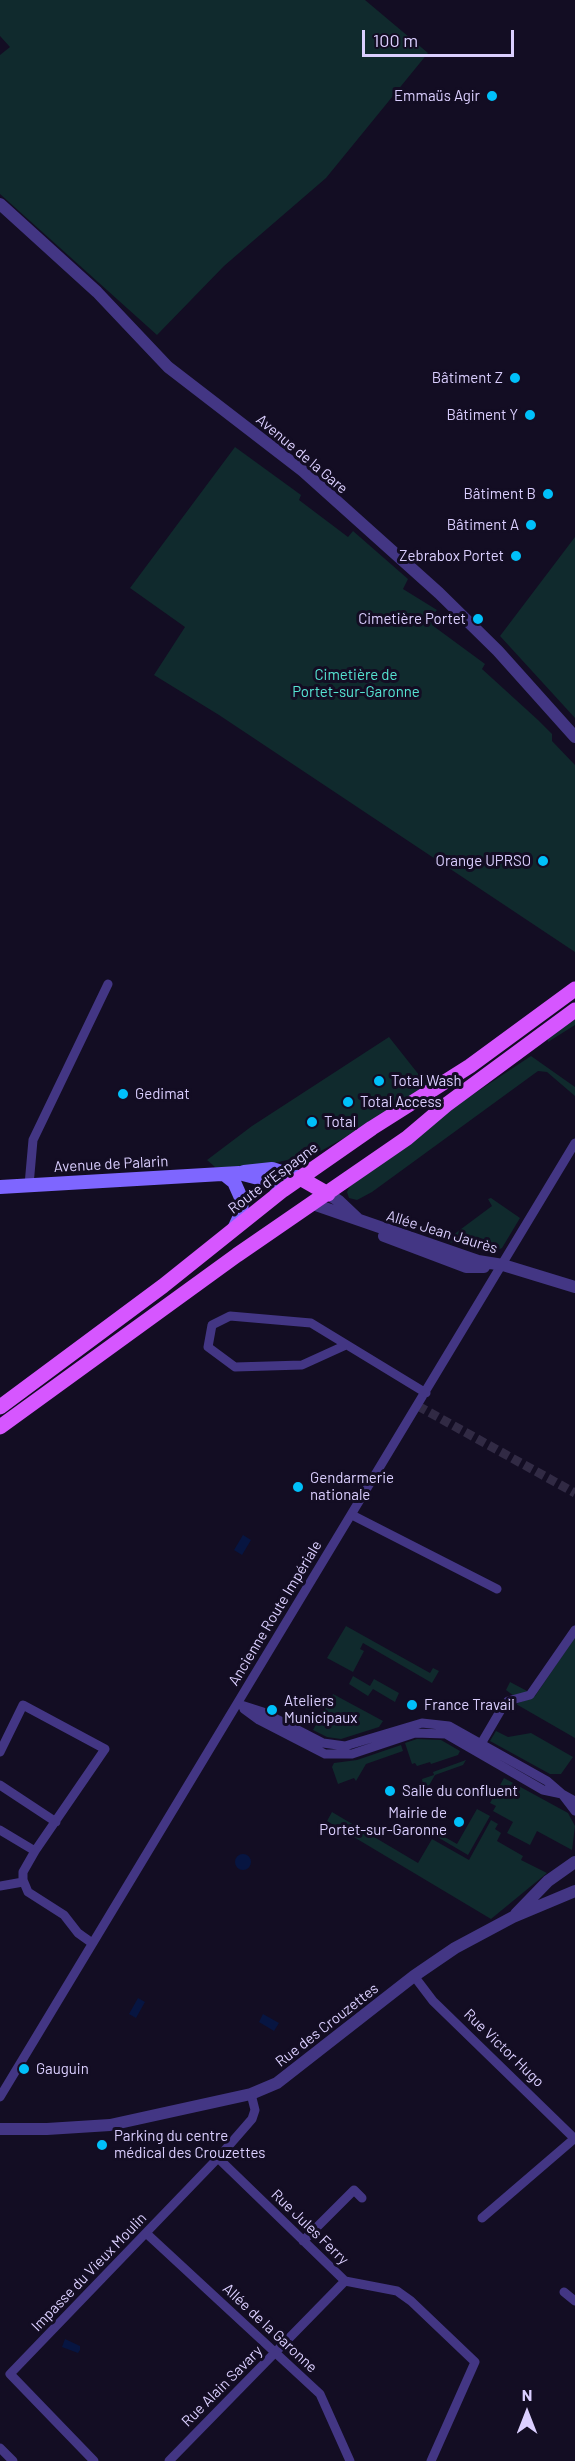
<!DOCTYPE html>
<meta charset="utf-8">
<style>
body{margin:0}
#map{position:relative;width:575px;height:2461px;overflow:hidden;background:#130d23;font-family:Barlow,sans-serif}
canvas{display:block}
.north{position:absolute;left:497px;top:2383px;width:60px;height:60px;-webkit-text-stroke:4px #130d23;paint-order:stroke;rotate:0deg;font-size:16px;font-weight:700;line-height:24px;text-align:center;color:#dbcfff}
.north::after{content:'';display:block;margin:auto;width:21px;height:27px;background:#dbcfff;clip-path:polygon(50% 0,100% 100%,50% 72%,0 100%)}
.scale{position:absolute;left:362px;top:30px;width:152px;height:27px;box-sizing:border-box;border:3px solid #dbcfff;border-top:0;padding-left:8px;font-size:18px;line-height:21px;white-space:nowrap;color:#dbcfff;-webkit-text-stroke:4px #130d23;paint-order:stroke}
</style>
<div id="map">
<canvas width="575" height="2461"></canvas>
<div class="north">N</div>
<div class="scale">100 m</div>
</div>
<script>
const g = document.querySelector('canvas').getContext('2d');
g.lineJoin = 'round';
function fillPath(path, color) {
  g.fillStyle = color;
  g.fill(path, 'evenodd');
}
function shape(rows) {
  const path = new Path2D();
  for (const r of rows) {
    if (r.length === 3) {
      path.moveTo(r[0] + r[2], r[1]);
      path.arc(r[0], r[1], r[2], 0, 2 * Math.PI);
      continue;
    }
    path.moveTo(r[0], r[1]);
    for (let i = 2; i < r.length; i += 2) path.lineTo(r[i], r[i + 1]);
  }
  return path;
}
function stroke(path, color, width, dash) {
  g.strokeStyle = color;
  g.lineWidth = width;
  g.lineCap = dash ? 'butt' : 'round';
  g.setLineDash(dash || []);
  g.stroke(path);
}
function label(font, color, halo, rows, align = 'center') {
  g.font = font + ' Barlow,sans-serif';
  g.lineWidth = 6;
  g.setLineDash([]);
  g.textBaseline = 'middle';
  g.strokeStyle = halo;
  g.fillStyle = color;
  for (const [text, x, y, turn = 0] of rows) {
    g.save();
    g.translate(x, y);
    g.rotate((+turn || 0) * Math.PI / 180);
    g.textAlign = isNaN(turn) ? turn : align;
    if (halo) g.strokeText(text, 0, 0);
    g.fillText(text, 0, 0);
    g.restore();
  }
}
const green = shape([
 [0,0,365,0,428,53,326,178,224,266,157,335,0,194,0,55,10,47,0,36],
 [235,447,301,495,299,500,348,537,353,531,408,579,403,589,437,610,430,618,432,625,485,664,482,669,538,720,552,734,552,741,575,765,575,952,219,715,154,675,185,627,130,588],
 [575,537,575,718,500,636],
 [575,1018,575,1025,548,1042,548,1038],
 [389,1037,427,1085,394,1110,319,1152,275,1163,229,1167,215,1167,207,1160,252,1126],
 [531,1056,575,1087,575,1096,547,1072,538,1071,372,1192,357,1200,349,1198,347,1192,350,1186,442,1115],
 [491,1198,520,1218,502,1248,493,1252,449,1242,449,1238,492,1206,488,1199],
 [346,1626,430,1673,433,1668,439,1671,432,1683,363,1643,360,1649,364,1651,353,1672,327,1658],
 [575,1637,575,1738,516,1704,535,1696],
 [353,1676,370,1686,374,1679,399,1693,395,1702,373,1689,368,1696,349,1684],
 [510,1682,529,1692,514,1696,506,1690],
 [333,1694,383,1721,379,1727,341,1739,327,1737,313,1730],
 [496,1731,508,1737,531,1733,573,1757,561,1774,550,1774,490,1741],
 [417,1739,441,1740,460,1751,458,1755,431,1764,430,1762,417,1766,415,1763,412,1764,405,1743],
 [401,1745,403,1751,366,1764,356,1781,354,1778,338,1784,332,1767,334,1763,357,1760],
 [466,1760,463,1765,435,1775,423,1796,420,1786,423,1784,422,1779,434,1775,433,1772],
 [504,1778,568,1813,575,1826,572,1850,537,1831,530,1845,507,1833,513,1822,493,1811,496,1806,490,1803],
 [408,1807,414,1811,408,1821,393,1812],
 [477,1809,490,1816,468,1855,434,1835,436,1832,457,1844],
 [332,1812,418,1863,432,1839,469,1860,491,1820,498,1824,495,1829,501,1833,497,1841,523,1856,521,1860,547,1873,491,1919,327,1821]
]);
const water = shape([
 [243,1535,251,1540,242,1555,234,1550],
 [243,1862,8],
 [138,1998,145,2002,136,2018,129,2014],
 [263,2014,279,2023,274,2031,259,2022],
 [65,2339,80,2346,80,2350,78,2353,62,2347]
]);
const minorTunnel = shape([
 [418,1406,575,1493]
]);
const minor = shape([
 [29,1185,33,1140,108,984],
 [346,1345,302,1365,235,1367,208,1347,212,1325,230,1316,311,1323,426,1393],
 [352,1515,497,1589],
 [238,1704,263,1712,323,1743,345,1746,422,1723,449,1726,547,1781,562,1794,575,1811],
 [244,1709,259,1720,325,1754,352,1754,415,1733,446,1734,543,1790,562,1794,575,1801],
 [478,1749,502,1708,508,1701,530,1695,575,1630],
 [0,1752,23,1705,105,1749,35,1851,23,1872,23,1880,28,1892,64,1915,78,1933,92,1943],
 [0,1785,56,1822],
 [0,1830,35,1851],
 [0,1886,23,1882],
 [414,1976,433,2001,575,2139],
 [0,2097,575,1143],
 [218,2158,345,2281,397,2291,411,2301,475,2362,431,2461],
 [482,2218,574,2139],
 [146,2233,320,2394,350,2461],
 [303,2241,354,2190,362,2198],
 [564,2292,575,2301],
 [0,2448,13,2461],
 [94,2461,10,2374,218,2158,252,2119,255,2110,251,2094],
 [169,2461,345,2281]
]);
const tertiary = shape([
 [0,204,97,292,168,367,303,471,439,593,498,651,575,737],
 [328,1194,339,1201,359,1220],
 [313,1204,478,1261,503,1265,575,1287],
 [384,1236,466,1267,484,1267],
 [516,1914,548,1881,575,1862],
 [0,2129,47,2129,110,2125,251,2094,277,2083,414,1976,455,1948,513,1917,575,1891]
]);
const secondary = shape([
 [244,1172,272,1169,300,1178],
 [224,1174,234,1182,242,1200,241,1214,234,1229],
 [0,1187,239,1173,266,1180,283,1190]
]);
const primary = shape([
 [300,1178,328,1194],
 [0,1407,163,1286,283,1190,372,1128,470,1066,575,989],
 [0,1427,237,1255,407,1138,446,1105,575,1010]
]);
const markers = [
 [492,96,6,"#00c0fa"],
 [515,378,6,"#00c0fa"],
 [530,415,6,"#00c0fa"],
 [548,494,6,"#00c0fa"],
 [531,525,6,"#00c0fa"],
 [516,556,6,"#00c0fa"],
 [478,619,6,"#00c0fa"],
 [543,861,6,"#00c0fa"],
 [379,1081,6,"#00c0fa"],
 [123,1094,6,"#00c0fa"],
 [348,1102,6,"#00c0fa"],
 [312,1122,6,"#00c0fa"],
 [298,1487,6,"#00c0fa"],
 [412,1705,6,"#00c0fa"],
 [272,1710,6,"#00c0fa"],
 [390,1791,6,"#00c0fa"],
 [459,1822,6,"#00c0fa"],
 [24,2069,6,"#00c0fa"],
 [102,2145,6,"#00c0fa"]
];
const poiNames = [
 ["Emmaüs Agir",480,96,"right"],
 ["Bâtiment Z",503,378,"right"],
 ["Bâtiment Y",518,415,"right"],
 ["Bâtiment B",536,494,"right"],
 ["Bâtiment A",519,525,"right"],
 ["Zebrabox Portet",504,556,"right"],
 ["Cimetière Portet",466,619,"right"],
 ["Orange UPRSO",531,861,"right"],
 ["Total Wash",391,1081],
 ["Gedimat",135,1094],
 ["Total Access",360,1102],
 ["Total",324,1122],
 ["Gendarmerie",310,1478],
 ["nationale",310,1495],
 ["Ateliers",284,1701],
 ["Municipaux",284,1718],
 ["France Travail",424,1705],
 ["Salle du confluent",402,1791],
 ["Mairie de",447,1813,"right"],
 ["Portet-sur-Garonne",447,1830,"right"],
 ["Gauguin",36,2069],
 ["Parking du centre",114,2136],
 ["médical des Crouzettes",114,2153]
];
const streetNames = [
 ["Avenue de la Gare",302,454,40],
 ["Avenue de Palarin",111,1164,-3],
 ["Route d'Espagne",273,1178,-37],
 ["Allée Jean Jaurès",442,1232,17],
 ["Ancienne Route Impériale",275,1613,-59],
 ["Rue des Crouzettes",327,2025,-38],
 ["Rue Victor Hugo",504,2048,44],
 ["Rue Jules Ferry",310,2227,44],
 ["Impasse du Vieux Moulin",89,2272,-46],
 ["Allée de la Garonne",270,2328,43],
 ["Rue Alain Savary",222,2386,-45]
];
const parkNames = [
 ["Cimetière de",356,675],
 ["Portet-sur-Garonne",356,692]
];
fillPath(green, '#102a2d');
fillPath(water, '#071541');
stroke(minorTunnel, '#312a44', 9, [9, 4.5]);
stroke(minor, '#433684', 9);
stroke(tertiary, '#433684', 12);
stroke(secondary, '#7e66ff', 14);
stroke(primary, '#d656ff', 15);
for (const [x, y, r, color] of markers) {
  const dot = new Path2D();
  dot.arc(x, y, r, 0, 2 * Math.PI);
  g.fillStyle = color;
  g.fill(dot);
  stroke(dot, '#130d23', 2);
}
label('15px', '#dbcfff', '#130d23', poiNames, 'left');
label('15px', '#dbcfff', '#130d23', streetNames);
label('15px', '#56e4d3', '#130d23', parkNames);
</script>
